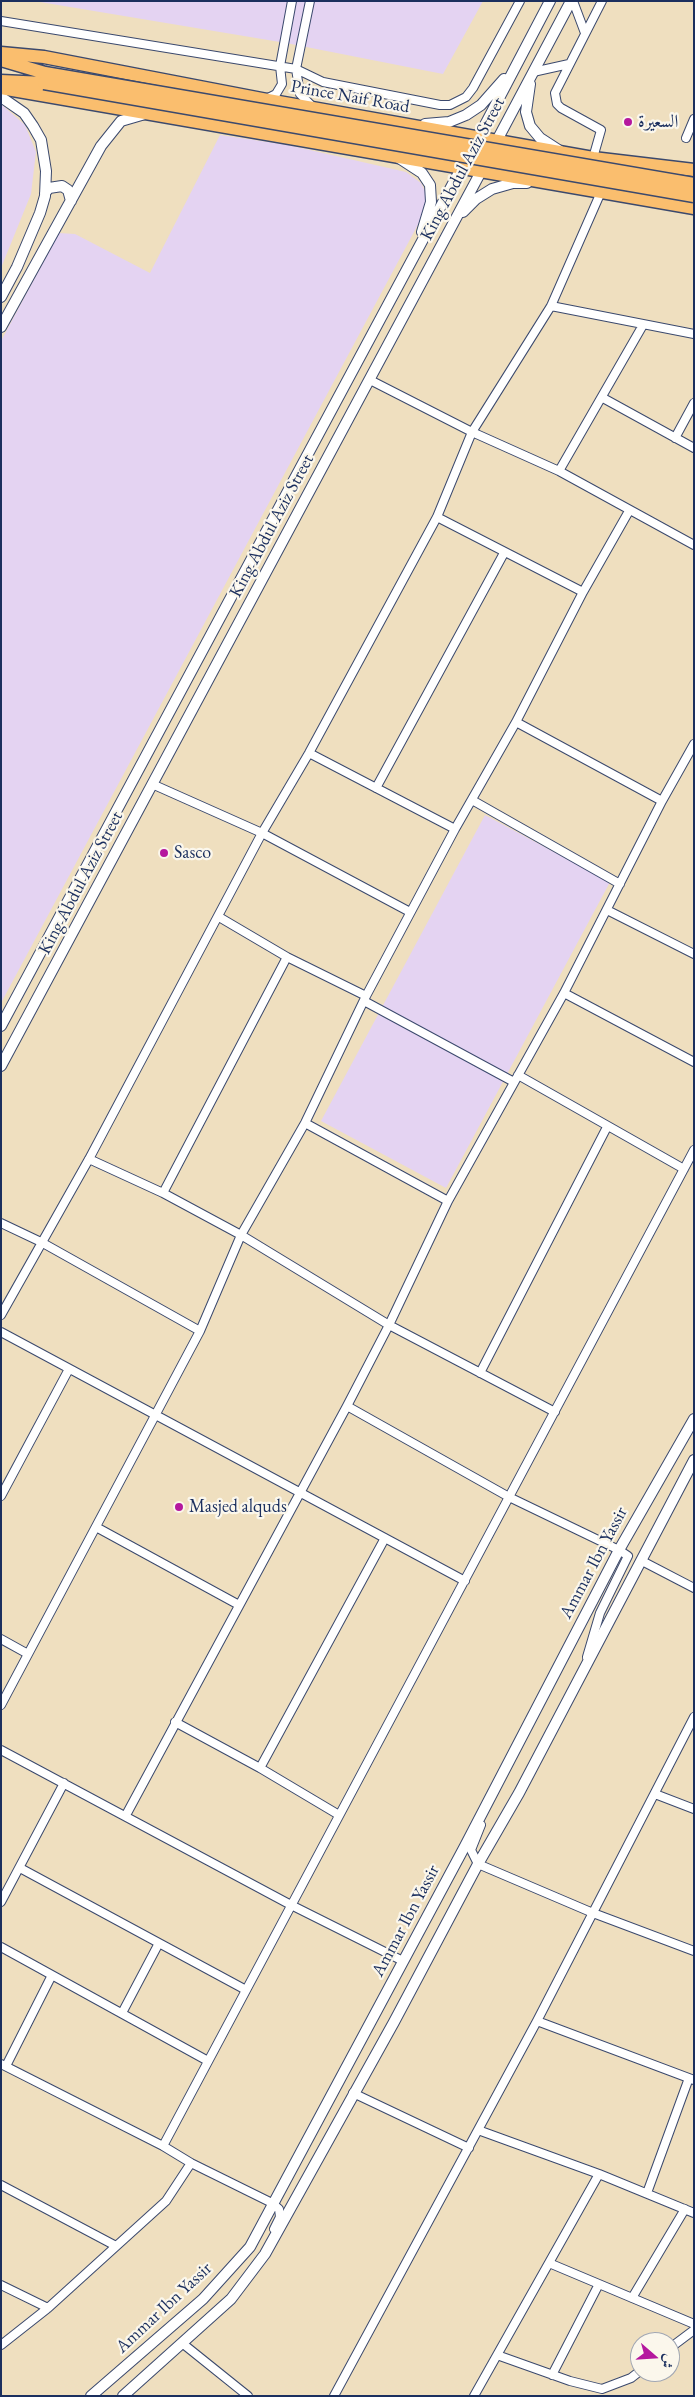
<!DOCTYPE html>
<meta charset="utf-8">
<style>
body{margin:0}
#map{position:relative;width:695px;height:2397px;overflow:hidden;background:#efdfbf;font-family:"EB Garamond",Amiri,serif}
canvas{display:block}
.frame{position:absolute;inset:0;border:2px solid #1b2f5e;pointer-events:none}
.north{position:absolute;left:630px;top:2332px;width:50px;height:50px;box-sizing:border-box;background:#fbf7ec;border:1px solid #a1a7b3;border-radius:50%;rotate:109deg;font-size:14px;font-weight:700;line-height:20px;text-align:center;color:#1b2f5e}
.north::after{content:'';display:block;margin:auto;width:18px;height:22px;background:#b5179e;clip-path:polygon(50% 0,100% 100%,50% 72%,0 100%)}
</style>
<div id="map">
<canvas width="695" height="2397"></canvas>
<div class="frame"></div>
<div class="north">ش</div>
</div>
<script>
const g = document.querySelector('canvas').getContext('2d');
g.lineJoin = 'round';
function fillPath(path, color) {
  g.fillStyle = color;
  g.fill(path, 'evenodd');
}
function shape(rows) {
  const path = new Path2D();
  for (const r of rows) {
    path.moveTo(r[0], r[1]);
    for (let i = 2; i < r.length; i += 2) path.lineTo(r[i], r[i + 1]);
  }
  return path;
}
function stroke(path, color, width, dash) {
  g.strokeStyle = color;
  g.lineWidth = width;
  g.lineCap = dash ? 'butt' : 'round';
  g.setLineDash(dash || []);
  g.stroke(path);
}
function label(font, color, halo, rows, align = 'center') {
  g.font = font + ' "EB Garamond",Amiri,serif';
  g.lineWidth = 4.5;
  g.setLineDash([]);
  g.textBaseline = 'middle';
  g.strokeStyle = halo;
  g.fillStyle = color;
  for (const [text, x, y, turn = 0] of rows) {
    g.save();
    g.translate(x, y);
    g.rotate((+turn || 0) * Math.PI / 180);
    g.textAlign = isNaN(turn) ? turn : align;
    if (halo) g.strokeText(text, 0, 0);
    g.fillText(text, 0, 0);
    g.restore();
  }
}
const built = shape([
 [34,1,483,1,443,74,286,43],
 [1,104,25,125,36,152,31,194,1,268],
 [220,135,288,145,406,172,421,183,428,197,422,217,1,1003,1,341,59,233,75,234,150,273],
 [485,815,610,882,446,1188,321,1121]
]);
const minor = shape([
 [310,1,296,69,300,94,312,106],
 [573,1,585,33],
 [1,21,296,69,323,82,440,105,450,105,466,97,473,88,520,1],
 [533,72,569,64],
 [266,99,276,94,282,84,280,66,292,1],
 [686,138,694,119],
 [593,158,601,130,561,108,557,104,555,93,602,1],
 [551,306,694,334],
 [370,380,472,432,559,471,694,545],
 [603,398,694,448],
 [675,438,694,403],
 [559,471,643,325],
 [437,517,583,592],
 [516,722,662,801],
 [309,753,455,829],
 [152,784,262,833,410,912],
 [376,788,504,553],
 [472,800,620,884],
 [607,910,694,954],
 [219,917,287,957,366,996],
 [564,993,694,1062],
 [364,1001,514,1082],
 [518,1075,684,1169],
 [305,1123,448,1201],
 [89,1159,163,1193,241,1235,389,1325,555,1412],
 [163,1193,287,957],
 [1,1223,41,1242,200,1331],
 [1,1315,89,1159,262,833,309,753,437,517,472,432,551,306,601,192],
 [1,1332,465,1581],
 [480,1373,607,1127],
 [347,1406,509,1497,619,1550,628,1556,600,1613,587,1657],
 [1,1496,69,1369],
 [96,1527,239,1605],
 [642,1561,694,1588],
 [1,1639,28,1654],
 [1,1705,200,1331,241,1235,305,1123,366,996,455,829,516,722,583,592,629,511],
 [175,1722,260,1768,339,1815],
 [1,1750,291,1905,403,1961],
 [260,1768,385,1538],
 [655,1794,694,1809],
 [126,1815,347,1406,389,1325,448,1201,564,993,662,801,694,744],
 [481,1825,471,1850,478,1864,593,1913,694,1951],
 [20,1868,246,1990],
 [1,1902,64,1783],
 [1,1947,208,2061],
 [122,2013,159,1943],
 [537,2021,694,2080],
 [1,2064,163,2146,191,2163,272,2203,279,2209,280,2217,274,2229],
 [6,2066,52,1975],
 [353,2093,469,2148],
 [478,2130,599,2174,694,2213],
 [163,2146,694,1150],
 [1,2185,116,2246],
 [647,2193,689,2078],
 [549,2263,694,2324],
 [1,2285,48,2308],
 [632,2298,685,2209],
 [182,2343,248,2396],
 [1,2345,48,2308,166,2201,191,2163],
 [670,2348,694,2330],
 [497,2355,570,2381,602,2389,631,2378,640,2371],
 [552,2375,599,2284],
 [334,2396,537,2021,694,1717],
 [474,2396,599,2174]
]);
const tertiary = shape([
 [530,84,526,112,530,126,540,138,560,151],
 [1,97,24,113,33,126,41,140,46,171,45,196,40,213,17,267,1,297],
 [425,124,449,122,466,115,481,105,504,79],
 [475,144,550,1],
 [494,146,571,1],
 [399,158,422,173,430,185,431,202,422,232],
 [45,193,49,188,62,186,68,190,71,201],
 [463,212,476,199,492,189,513,183,527,183],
 [1,327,101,146,121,121,145,114],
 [1,1026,464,163],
 [1,1066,484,166],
 [91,2396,203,2299,250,2247,465,1846,619,1550,694,1419],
 [123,2396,231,2299,265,2254,394,2022,478,1864,519,1793,694,1460]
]);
const primary = shape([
 [1,53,44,57,262,99,593,158,694,170],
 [1,60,45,73],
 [1,81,44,83],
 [1,88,694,208]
]);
const primaryBridge = shape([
 [45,73,694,184],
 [44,83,694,196]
]);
const markers = [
 [628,122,5,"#b5179e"],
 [164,853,5,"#b5179e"],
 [179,1507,5,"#b5179e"]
];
const streetNames = [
 ["Prince Naif Road",350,97,10],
 ["King Abdul Aziz Street",463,169,-62],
 ["King Abdul Aziz Street",272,526,-62],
 ["King Abdul Aziz Street",81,883,-62],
 ["Ammar Ibn Yassir",594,1563,-62],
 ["Ammar Ibn Yassir",406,1921,-62],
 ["Ammar Ibn Yassir",164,2308,-43]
];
const poiNames = [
 ["السعيرة",638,122],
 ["Sasco",174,853],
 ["Masjed alquds",189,1507]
];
fillPath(built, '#e4d3f2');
stroke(minor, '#3b496d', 10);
stroke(tertiary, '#3b496d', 12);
stroke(primary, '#3b496d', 15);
stroke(minor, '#fff', 8);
stroke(tertiary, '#fff', 10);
stroke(primary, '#fabe6e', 12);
stroke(primaryBridge, '#3b496d', 15, []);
stroke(primaryBridge, '#fabe6e', 12);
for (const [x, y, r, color] of markers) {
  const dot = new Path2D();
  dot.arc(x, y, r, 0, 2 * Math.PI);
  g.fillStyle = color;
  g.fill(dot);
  stroke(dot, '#fbf7ec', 2);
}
label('18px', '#1b2f5e', '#fbf7ec', streetNames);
label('18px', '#1b2f5e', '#fbf7ec', poiNames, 'left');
</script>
